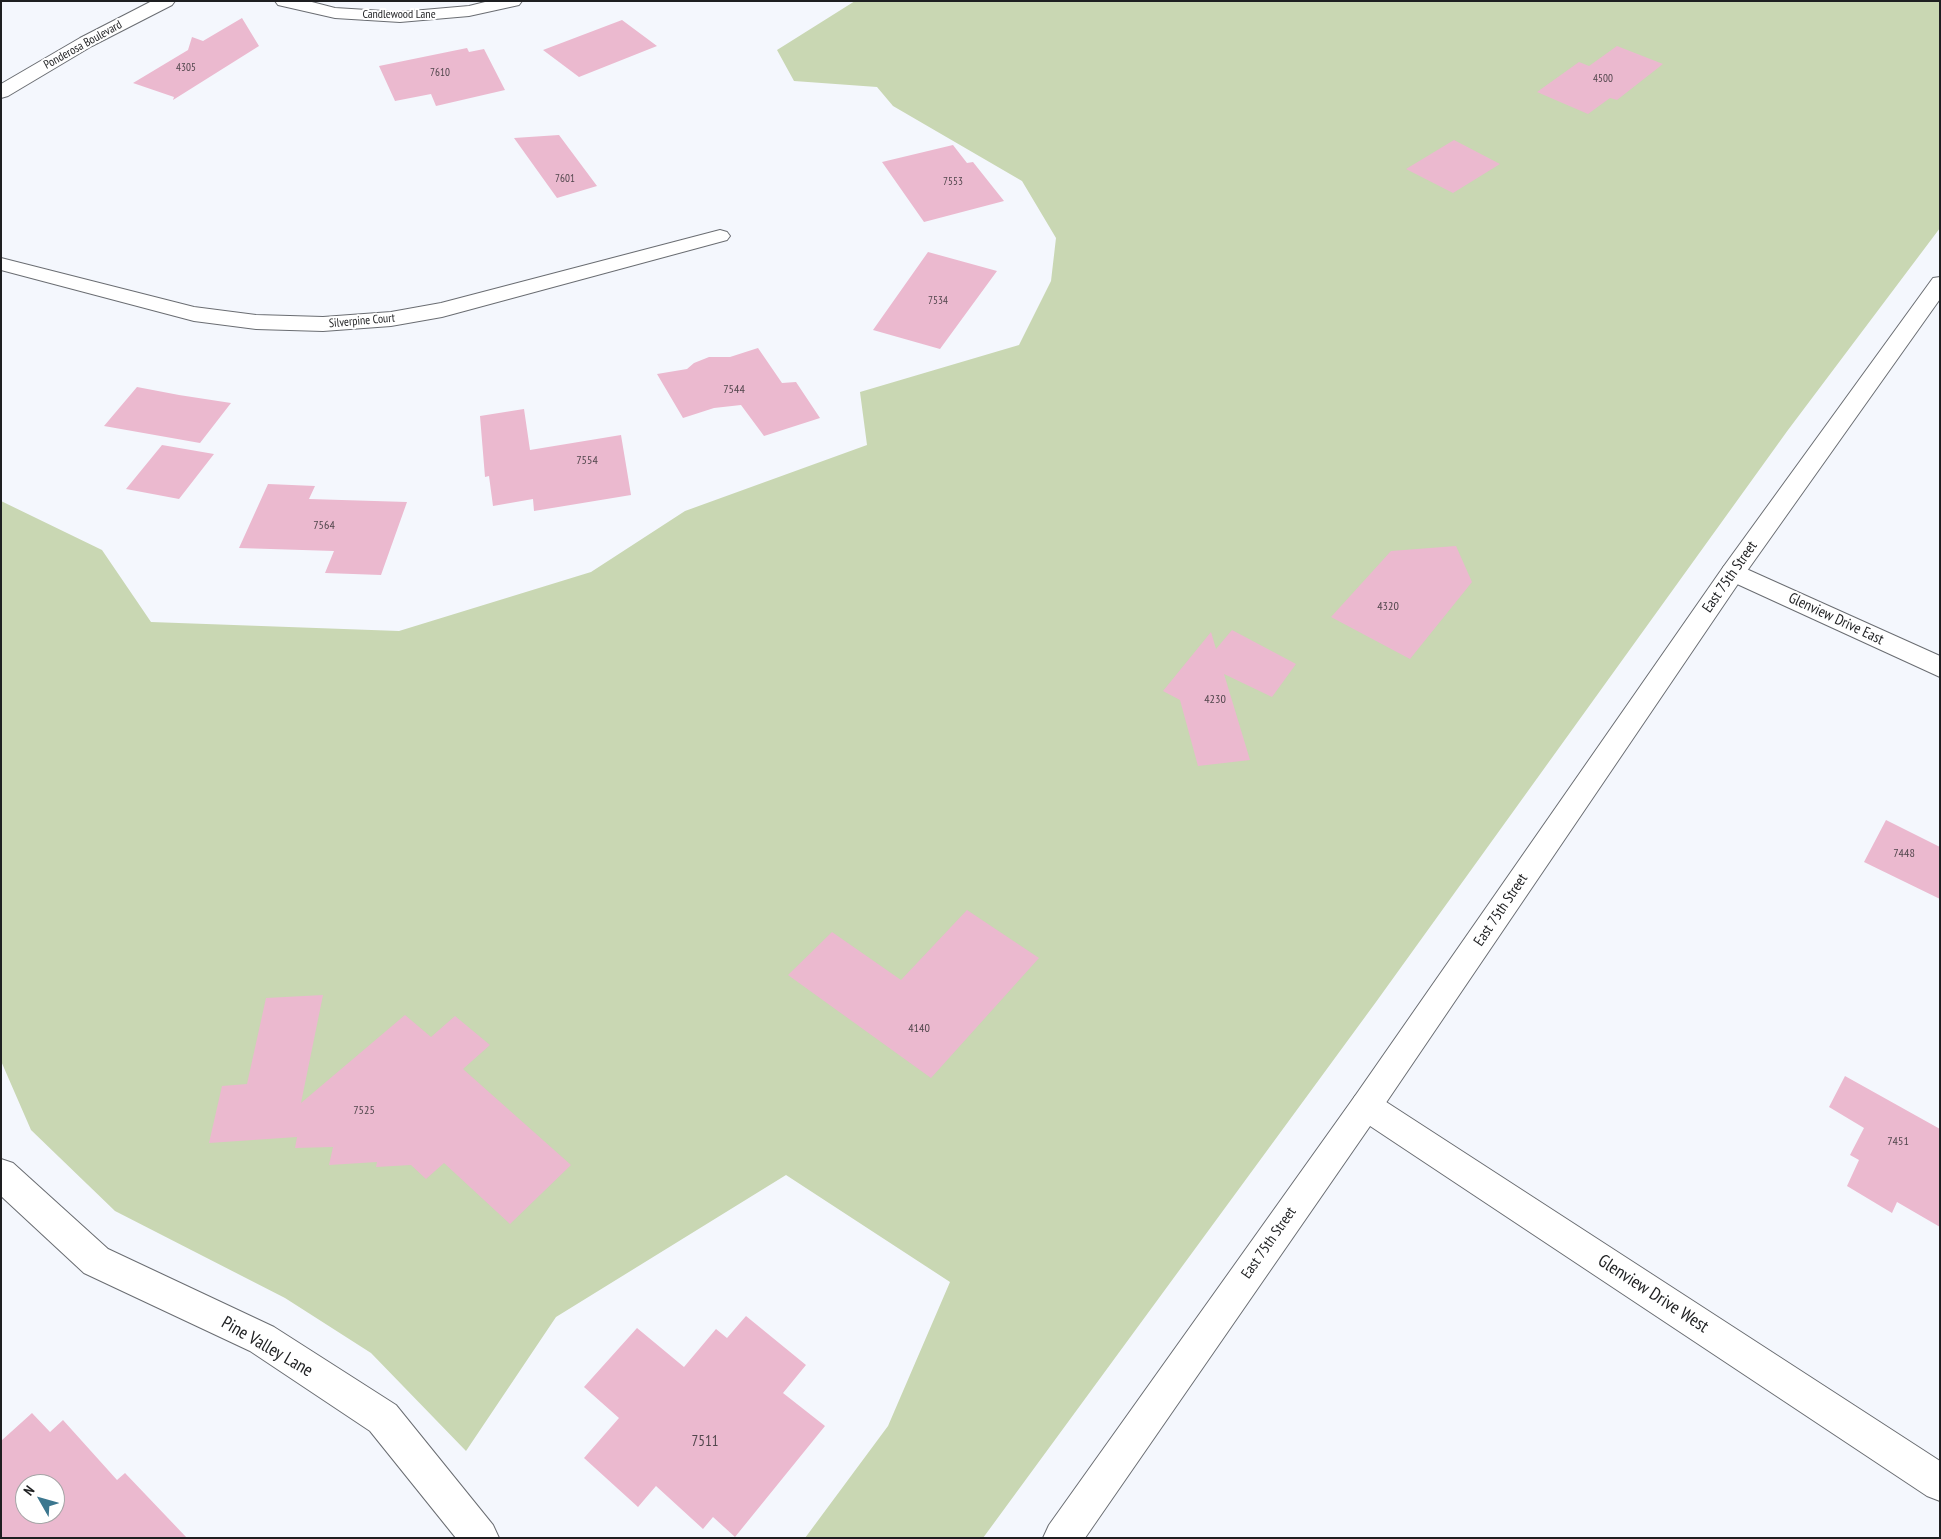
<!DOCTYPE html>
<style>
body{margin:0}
#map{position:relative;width:1941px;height:1539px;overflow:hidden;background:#f4f7fd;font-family:"PT Sans Narrow",sans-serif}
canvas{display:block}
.frame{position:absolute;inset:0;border:2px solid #1e1f21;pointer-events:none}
.north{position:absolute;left:15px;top:1474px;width:50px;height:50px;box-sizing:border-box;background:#fff;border:1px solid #a5a5a6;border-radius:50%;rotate:308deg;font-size:14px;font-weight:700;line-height:20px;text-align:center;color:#1e1f21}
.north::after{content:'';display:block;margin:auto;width:18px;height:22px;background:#3c778f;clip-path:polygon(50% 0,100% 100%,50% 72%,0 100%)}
</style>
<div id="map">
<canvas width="1941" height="1539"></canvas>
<div class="frame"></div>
<div class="north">N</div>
</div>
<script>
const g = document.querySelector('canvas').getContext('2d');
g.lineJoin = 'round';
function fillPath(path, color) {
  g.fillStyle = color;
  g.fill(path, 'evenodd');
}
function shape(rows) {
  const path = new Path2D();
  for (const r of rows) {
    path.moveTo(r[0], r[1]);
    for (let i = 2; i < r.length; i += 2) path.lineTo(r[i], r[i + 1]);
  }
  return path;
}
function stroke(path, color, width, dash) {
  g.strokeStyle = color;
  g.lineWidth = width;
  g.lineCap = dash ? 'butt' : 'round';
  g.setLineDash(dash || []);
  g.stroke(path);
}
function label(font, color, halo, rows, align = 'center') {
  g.font = font + ' "PT Sans Narrow",sans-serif';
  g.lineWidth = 4;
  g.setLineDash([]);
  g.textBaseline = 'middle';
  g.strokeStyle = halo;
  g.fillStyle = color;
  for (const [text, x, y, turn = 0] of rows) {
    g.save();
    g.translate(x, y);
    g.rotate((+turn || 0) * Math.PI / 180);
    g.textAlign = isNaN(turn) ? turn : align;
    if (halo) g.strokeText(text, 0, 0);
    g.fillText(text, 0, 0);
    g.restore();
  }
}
const green = shape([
 [855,1,1940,1,1940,228,1788,430,1376,1002,983,1538,805,1538,888,1426,950,1282,786,1175,556,1317,466,1451,371,1353,285,1298,115,1211,31,1130,1,1061,1,501,102,550,151,622,399,631,591,572,685,511,867,445,860,392,1019,345,1051,281,1056,238,1022,181,893,106,877,87,794,81,777,50]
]);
const building = shape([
 [242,18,259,46,173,100,174,97,133,83,188,50,192,37,203,41],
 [622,20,657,46,579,77,543,50],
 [1617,46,1663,64,1617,100,1610,98,1588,114,1537,92,1579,62,1589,66],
 [467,48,469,52,484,49,505,90,436,106,431,94,395,101,379,66],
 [559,135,597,186,557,198,514,138],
 [1454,140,1500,164,1453,193,1406,169],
 [953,145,967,163,973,162,1004,201,924,222,882,162],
 [928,252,997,271,940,349,873,330],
 [758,348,782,383,796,382,820,418,764,436,741,405,714,408,683,418,657,374,687,369,694,363,709,357,730,357],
 [137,387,179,395,231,403,200,443,104,426],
 [524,409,530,450,621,435,631,495,534,511,533,499,493,506,489,476,485,477,480,416],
 [162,445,214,454,179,499,126,489],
 [268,484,315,486,309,499,407,502,381,575,325,573,334,551,239,548],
 [1456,546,1472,582,1410,659,1331,617,1391,551],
 [1232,630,1296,664,1272,697,1224,674,1250,760,1198,766,1180,700,1163,691,1211,632,1216,649],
 [1886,820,1940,847,1940,899,1864,862],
 [967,910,1039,958,931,1078,788,975,832,932,901,980],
 [323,995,301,1103,405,1015,431,1037,455,1016,490,1045,463,1069,571,1165,510,1224,444,1163,426,1179,411,1165,376,1167,377,1162,329,1165,333,1147,295,1148,297,1137,209,1143,222,1086,247,1084,266,998],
 [1845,1076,1940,1129,1940,1227,1897,1202,1892,1213,1847,1186,1859,1160,1850,1155,1864,1128,1829,1107],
 [746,1316,806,1365,783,1393,825,1426,735,1537,713,1517,703,1529,656,1486,638,1507,584,1458,619,1418,584,1387,637,1328,684,1367,716,1329,727,1338],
 [32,1413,50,1432,63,1420,117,1480,125,1473,187,1538,1,1538,1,1441],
 [25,1484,55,1484,55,1514,25,1514]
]);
const street = shape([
 [152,1,175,1,172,5,92,46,8,96,1,98,1,84,80,38,152,1],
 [275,1,308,1,335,8,400,12,469,6,489,1,522,1,519,5,469,16,400,22,335,18,278,5,275,1],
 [720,230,727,232,730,236,727,240,442,317,391,326,323,331,256,329,194,321,1,270,1,258,194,307,256,315,323,317,391,312,441,303,720,230],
 [1733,563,1940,656,1940,677,1724,578,1721,572,1724,566,1733,563],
 [1366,1091,1377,1096,1940,1461,1940,1501,1927,1496,1355,1116,1350,1106,1355,1096,1366,1091],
 [1,1159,13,1163,108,1249,274,1327,396,1405,493,1525,499,1538,456,1538,370,1431,250,1351,84,1273,1,1196,1,1159]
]);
const secondary = shape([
 [1940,277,1940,299,1742,578,1377,1116,1085,1538,1043,1538,1049,1525,1355,1096,1724,566,1933,278,1940,277]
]);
const farNumbernames = [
 ["4305",186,68],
 ["7610",440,73],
 ["4500",1603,79],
 ["7601",565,179],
 ["7553",953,182],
 ["7534",938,301]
];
const farStreetnames = [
 ["Candlewood Lane",399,15],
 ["Ponderosa Boulevard",83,45,-29],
 ["Silverpine Court",362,321,-5]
];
const numberNames = [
 ["7544",734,390],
 ["7554",587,461],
 ["7564",324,526],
 ["4320",1388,607],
 ["4230",1215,700],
 ["7448",1904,854],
 ["4140",919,1029],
 ["7525",364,1111],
 ["7451",1898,1142]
];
const streetNames = [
 ["East 75th Street",1730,577,-55],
 ["Glenview Drive East",1836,619,25],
 ["East 75th Street",1501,910,-56],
 ["East 75th Street",1269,1243,-55]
];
const nearNumbernames = [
 ["7511",705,1442]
];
const nearStreetnames = [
 ["Glenview Drive West",1653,1294,33],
 ["Pine Valley Lane",267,1347,30]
];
fillPath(green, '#c9d7b3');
fillPath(building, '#ebb9cf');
stroke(street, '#6a6d72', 2);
stroke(secondary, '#6a6d72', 2);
fillPath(street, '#fff');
fillPath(secondary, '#fff');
label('11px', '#51464c', null, farNumbernames);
label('12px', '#1e1f21', '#fff', farStreetnames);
label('12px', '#51464c', null, numberNames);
label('15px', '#1e1f21', '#fff', streetNames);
label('15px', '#51464c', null, nearNumbernames);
label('18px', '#1e1f21', '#fff', nearStreetnames);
</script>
